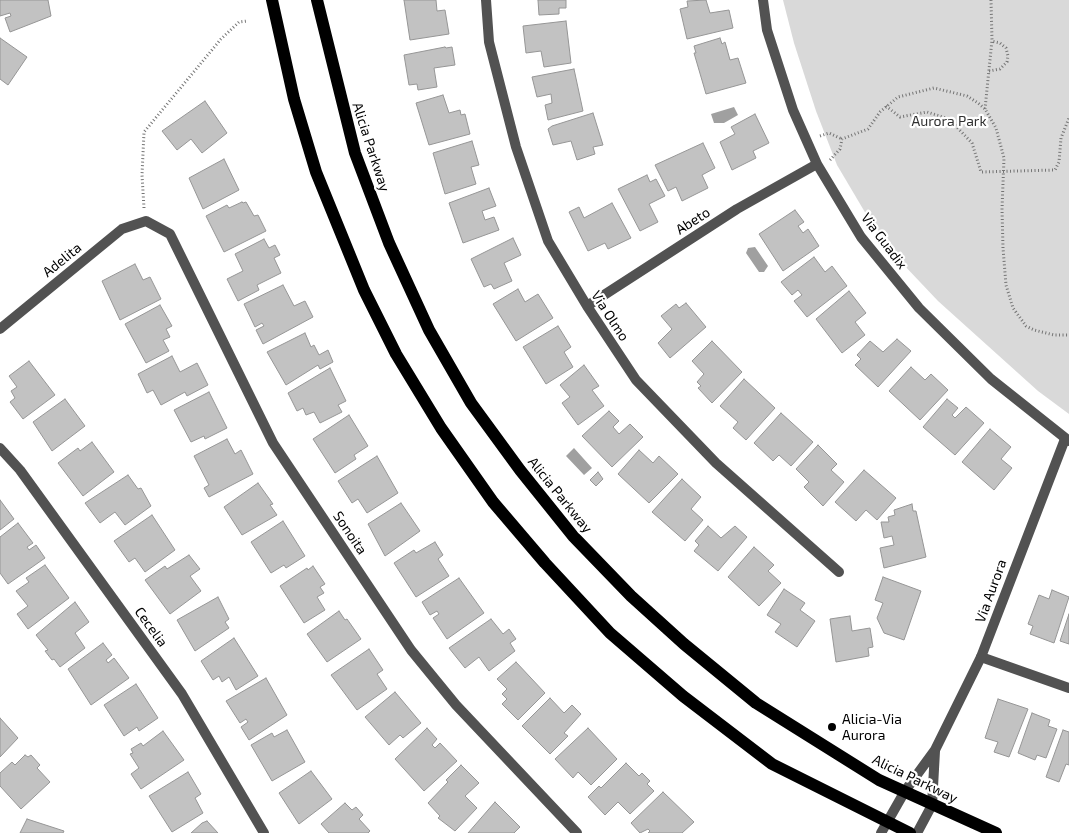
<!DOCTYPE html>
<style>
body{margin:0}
canvas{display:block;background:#fff}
</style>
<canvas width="1069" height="833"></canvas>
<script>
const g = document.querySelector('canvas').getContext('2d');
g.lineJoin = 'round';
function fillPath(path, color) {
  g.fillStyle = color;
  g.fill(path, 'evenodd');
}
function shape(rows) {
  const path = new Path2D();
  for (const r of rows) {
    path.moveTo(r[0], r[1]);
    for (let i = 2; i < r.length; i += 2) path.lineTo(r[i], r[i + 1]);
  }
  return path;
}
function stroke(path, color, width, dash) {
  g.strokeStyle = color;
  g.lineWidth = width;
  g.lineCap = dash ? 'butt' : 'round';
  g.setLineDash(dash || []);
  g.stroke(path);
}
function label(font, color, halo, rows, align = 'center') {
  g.font = font + ' "Exo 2",sans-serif';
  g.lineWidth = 4.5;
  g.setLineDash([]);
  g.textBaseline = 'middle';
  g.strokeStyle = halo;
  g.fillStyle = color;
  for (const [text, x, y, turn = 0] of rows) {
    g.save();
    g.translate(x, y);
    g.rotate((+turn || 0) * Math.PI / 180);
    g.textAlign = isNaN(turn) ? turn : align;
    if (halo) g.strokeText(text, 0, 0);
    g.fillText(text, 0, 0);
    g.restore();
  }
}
const green = shape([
 [783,0,1069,0,1069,414,1038,391,938,301,902,263,866,214,837,165,816,111,794,43]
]);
const water = shape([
 [734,107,738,115,724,123,714,123,711,114],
 [755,247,768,266,764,272,759,272,746,253,748,248],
 [574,448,592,468,584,475,566,456]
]);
const building = shape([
 [0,0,48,0,51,16,10,32,5,18,11,16,10,13,0,16,0,0],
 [404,0,436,0,437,11,445,10,449,34,410,40,404,0],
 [538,0,566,0,566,8,559,8,559,14,539,15,538,0],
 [706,0,710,13,729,10,733,28,687,39,680,9,688,7,687,1,706,0],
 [566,21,571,63,544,67,541,51,526,53,523,26,566,21],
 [0,38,27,57,8,85,0,79,0,38],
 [720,38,722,44,725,42,730,60,738,58,746,83,706,94,694,53,696,53,694,46,720,38],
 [445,47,446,48,452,47,455,65,434,68,437,87,418,90,417,84,409,85,404,55,445,47],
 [574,69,583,111,548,120,545,105,552,103,551,94,537,97,532,77,574,69],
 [443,95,449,113,460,110,461,115,465,114,470,134,429,145,416,103,443,95],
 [205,101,227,133,202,153,191,139,177,150,162,131,205,101],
 [593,113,603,145,593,147,595,154,577,160,571,141,553,145,548,129,552,126,593,113],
 [755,114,769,143,753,151,756,158,732,170,720,142,735,134,731,127,755,114],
 [472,141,479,165,471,167,476,184,445,194,433,153,472,141],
 [703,143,715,168,702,175,708,188,682,201,676,187,668,191,655,165,703,143],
 [224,159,239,190,203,209,189,178,224,159],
 [647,175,650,182,656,179,665,196,649,204,658,222,640,231,618,189,647,175],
 [489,188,496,206,482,211,485,220,494,217,499,230,463,243,449,203,489,188],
 [242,202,243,203,246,202,254,216,258,215,266,231,224,252,206,216,227,205,229,208,242,202],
 [612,203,631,238,608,249,605,243,588,251,569,212,579,207,584,218,612,203],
 [795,210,804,222,798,226,803,233,808,229,819,246,783,271,759,234,795,210],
 [513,238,521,255,504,263,512,281,494,289,491,284,484,287,471,259,513,238],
 [264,239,269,248,275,245,280,255,274,258,281,273,257,285,259,290,238,301,227,279,243,271,235,254,264,239],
 [814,257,825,272,832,266,847,286,807,317,794,301,802,295,798,290,792,295,781,282,814,257],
 [135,264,143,280,150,277,161,299,120,320,102,281,135,264],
 [283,285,294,306,305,301,313,317,263,344,256,330,264,326,262,323,255,327,244,304,283,285],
 [518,289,525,302,538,294,553,318,516,341,493,304,518,289],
 [849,291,866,313,855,322,865,335,842,353,816,319,849,291],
 [686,303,706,327,670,358,658,343,672,329,661,316,676,304,679,308,686,303],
 [160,305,172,326,166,329,170,337,163,340,169,351,146,363,125,324,160,305],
 [558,326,571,347,564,352,573,367,546,384,523,347,558,326],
 [305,333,311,347,314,345,319,355,328,350,333,362,320,369,318,365,286,385,267,352,305,333],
 [897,339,911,351,878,387,855,365,861,359,857,355,870,341,883,352,897,339],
 [712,341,742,372,712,403,698,388,701,386,697,382,704,374,692,361,712,341],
 [172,356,180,372,197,363,208,385,187,396,185,392,161,405,153,390,147,393,138,374,172,356],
 [29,361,55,395,23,419,10,402,15,398,11,391,17,387,9,376,29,361],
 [584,365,599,386,592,390,604,406,578,425,562,403,570,397,560,385,584,365],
 [911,367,925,380,931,374,948,390,920,420,889,391,911,367],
 [330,368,346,401,338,405,342,412,320,423,314,412,306,415,303,408,297,411,288,393,330,368],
 [744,379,775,408,746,440,733,428,738,422,720,406,744,379],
 [209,392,227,428,205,439,204,436,191,442,174,410,209,392],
 [65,399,85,426,52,451,33,422,65,399],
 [947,399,958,408,952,415,955,418,966,407,984,423,955,455,923,427,947,399],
 [609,411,619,421,613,427,619,434,630,424,643,437,612,467,582,436,609,411],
 [781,413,813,442,791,466,779,455,773,461,754,443,781,413],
 [349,415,368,446,354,455,356,459,335,473,313,439,349,415],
 [990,429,1011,447,1001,459,1012,468,994,490,962,462,990,429],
 [227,439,235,454,241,450,253,474,209,497,204,488,209,485,194,456,227,439],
 [92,442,114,472,83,496,58,463,78,448,80,451,92,442],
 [818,445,837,464,831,470,844,482,823,506,804,487,809,482,796,469,818,445],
 [639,450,653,463,659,456,678,474,649,503,618,474,639,450],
 [377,456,398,493,367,513,358,499,352,503,338,481,377,456],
 [864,470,896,498,877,520,866,510,856,521,835,502,864,470],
 [598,472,603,479,596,486,590,480,598,472],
 [128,475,138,489,141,488,151,506,125,525,115,512,100,523,85,503,128,475],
 [682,479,701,497,691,509,703,520,685,541,652,512,682,479],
 [258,483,273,504,270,505,277,515,242,535,224,507,258,483],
 [0,500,14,519,0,530,0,500],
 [401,503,420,531,385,556,368,524,401,503],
 [912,504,913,511,916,511,926,557,884,568,880,548,894,545,892,536,884,538,881,522,889,522,888,517,895,515,894,510,912,504],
 [152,515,175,550,145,572,135,558,129,562,114,541,152,515],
 [283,521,305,556,286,568,284,565,271,573,251,542,283,521],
 [18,523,33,543,27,547,29,550,36,545,45,558,8,584,0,573,0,537,18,523],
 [708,526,721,538,735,526,747,537,718,571,694,551,699,545,695,541,708,526],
 [435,542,443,555,438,559,449,576,416,597,394,563,414,550,416,553,435,542],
 [754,547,774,565,768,571,781,583,759,606,728,577,754,547],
 [189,555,200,569,190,576,201,591,170,614,145,580,165,566,167,569,189,555],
 [45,565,69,598,28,629,17,614,28,606,16,591,29,582,26,578,45,565],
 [313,566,325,584,320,587,324,593,317,597,325,610,304,623,280,586,307,568,308,570,313,566],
 [883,577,921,591,904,640,884,633,877,618,883,603,875,600,883,577],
 [459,578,484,613,447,639,433,618,439,614,437,611,430,615,422,602,459,578],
 [784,589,805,603,800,610,815,621,797,647,775,632,781,624,767,615,784,589],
 [1052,590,1069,597,1054,643,1030,634,1033,626,1028,624,1039,595,1049,599,1052,590],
 [218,597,229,619,225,622,229,628,195,651,177,620,218,597],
 [75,602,89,622,75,633,85,648,60,667,54,659,52,660,45,651,48,650,36,635,75,602],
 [339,611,345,620,347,619,361,639,327,662,307,634,339,611],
 [1069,614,1069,644,1060,641,1069,614],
 [850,616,852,631,870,628,873,647,868,648,869,656,836,662,830,619,850,616],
 [491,619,503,634,509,629,516,639,510,643,515,651,489,671,479,657,465,668,449,648,491,619],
 [234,638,258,676,236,690,229,677,222,682,219,676,213,680,201,661,234,638],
 [103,643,112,655,106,660,108,663,114,658,129,678,91,705,68,669,103,643],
 [369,649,383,670,377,674,387,689,357,710,331,675,369,649],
 [516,662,545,693,518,720,502,704,507,699,502,694,507,689,497,679,516,662],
 [266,678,287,715,249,740,241,727,248,722,246,719,240,723,226,701,266,678],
 [136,684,158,718,139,731,137,727,124,736,104,705,136,684],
 [395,692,421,723,403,738,400,735,389,745,365,717,395,692],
 [550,698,564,713,572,705,581,714,564,733,568,736,550,754,522,726,550,698],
 [998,699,1028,709,1009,757,994,752,998,742,985,738,998,699],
 [1032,713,1050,720,1048,726,1057,729,1046,758,1037,755,1035,760,1018,753,1032,713],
 [0,718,18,738,0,757,0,718],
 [427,728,437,739,432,745,435,748,440,743,457,761,424,791,395,759,427,728],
 [588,728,617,759,591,785,578,772,573,778,555,759,588,728],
 [287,730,305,762,272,781,251,745,272,733,274,737,287,730],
 [1063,730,1069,732,1069,765,1066,764,1059,782,1046,777,1063,730],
 [163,731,184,760,141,789,131,774,139,768,130,754,133,753,131,749,141,743,143,746,163,731],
 [25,755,28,757,31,755,40,765,37,768,50,782,21,809,0,786,0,773,12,762,15,765,25,755],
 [626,763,639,776,642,773,650,781,647,784,654,791,630,814,618,802,605,815,588,797,599,786,601,788,626,763],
 [461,765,479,783,465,796,477,808,455,831,438,818,440,816,428,803,448,782,446,780,461,765],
 [311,771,332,799,299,824,279,793,311,771],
 [188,772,201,794,195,798,203,813,172,832,149,796,188,772],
 [663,792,694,822,682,833,648,833,650,831,648,829,640,833,631,823,663,792],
 [495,802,520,827,514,833,468,833,495,802],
 [345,803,352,810,356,807,363,815,359,819,370,831,368,833,329,833,321,824,345,803],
 [27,819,64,831,63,833,20,833,27,819],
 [207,821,218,833,191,833,202,823,207,821]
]);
const path = shape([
 [989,71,1000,69,1007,62,1008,56,1006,48,1000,43,991,41],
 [886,106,900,117,927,112,949,119,972,143,981,172,1055,170,1059,162,1061,138,1069,118],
 [985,109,992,40,991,0],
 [820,136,829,133,842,139],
 [830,160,840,149,842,139,868,129,880,112,898,97,934,88,967,96,978,103,985,109,996,128,1004,158,1002,209,1003,248,1006,285,1013,308,1026,326,1034,330,1054,335,1069,335],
 [144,208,142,175,144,132,221,39,239,22,247,21]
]);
const minor = shape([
 [486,0,489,42,516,147,548,241,587,306,636,380,716,463,839,572],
 [763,0,767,30,793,110,817,164,861,237,919,308,991,379,1069,441],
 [587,306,737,209,817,164],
 [0,329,122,229,146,221,170,234,273,443,411,650,456,705,577,833],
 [0,448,20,470,182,694,264,833],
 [981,657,1069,688]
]);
const tertiary = shape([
 [881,833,905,791,935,750,981,657,1065,439],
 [917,833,932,805,935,751]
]);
const primary = shape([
 [272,0,294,99,316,172,364,290,396,354,441,428,493,502,545,563,610,633,683,696,772,764,910,833],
 [317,0,355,153,389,243,429,330,471,403,520,470,573,536,631,596,684,644,756,703,879,780,996,833]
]);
const markers = [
 [832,727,5,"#000"]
];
const parkNames = [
 ["Aurora Park",949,121]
];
const streetNames = [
 ["Alicia Parkway",371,147,72],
 ["Abeto",693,221,-33],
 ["Via Guadix",884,241,53],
 ["Adelita",62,260,-39],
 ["Via Olmo",610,316,57],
 ["Alicia Parkway",560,495,51],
 ["Sonoita",350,533,56],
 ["Via Aurora",991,591,-70],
 ["Cecelia",151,627,54],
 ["Alicia Parkway",915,779,26]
];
const poiNames = [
 ["Alicia-Via",842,719],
 ["Aurora",842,735]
];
fillPath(green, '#d9d9d9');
fillPath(water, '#a0a0a0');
fillPath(building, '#c2c2c2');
stroke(building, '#969696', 1);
stroke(path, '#747474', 3, [1, 2.5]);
stroke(minor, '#525252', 10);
stroke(tertiary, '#525252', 10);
stroke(primary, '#000', 12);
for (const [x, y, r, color] of markers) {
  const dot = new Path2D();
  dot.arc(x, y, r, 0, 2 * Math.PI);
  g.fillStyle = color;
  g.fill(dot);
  stroke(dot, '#fff', 2);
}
label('14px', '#303030', '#fff', parkNames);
label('14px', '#000', '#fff', streetNames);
label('14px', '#000', '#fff', poiNames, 'left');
</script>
